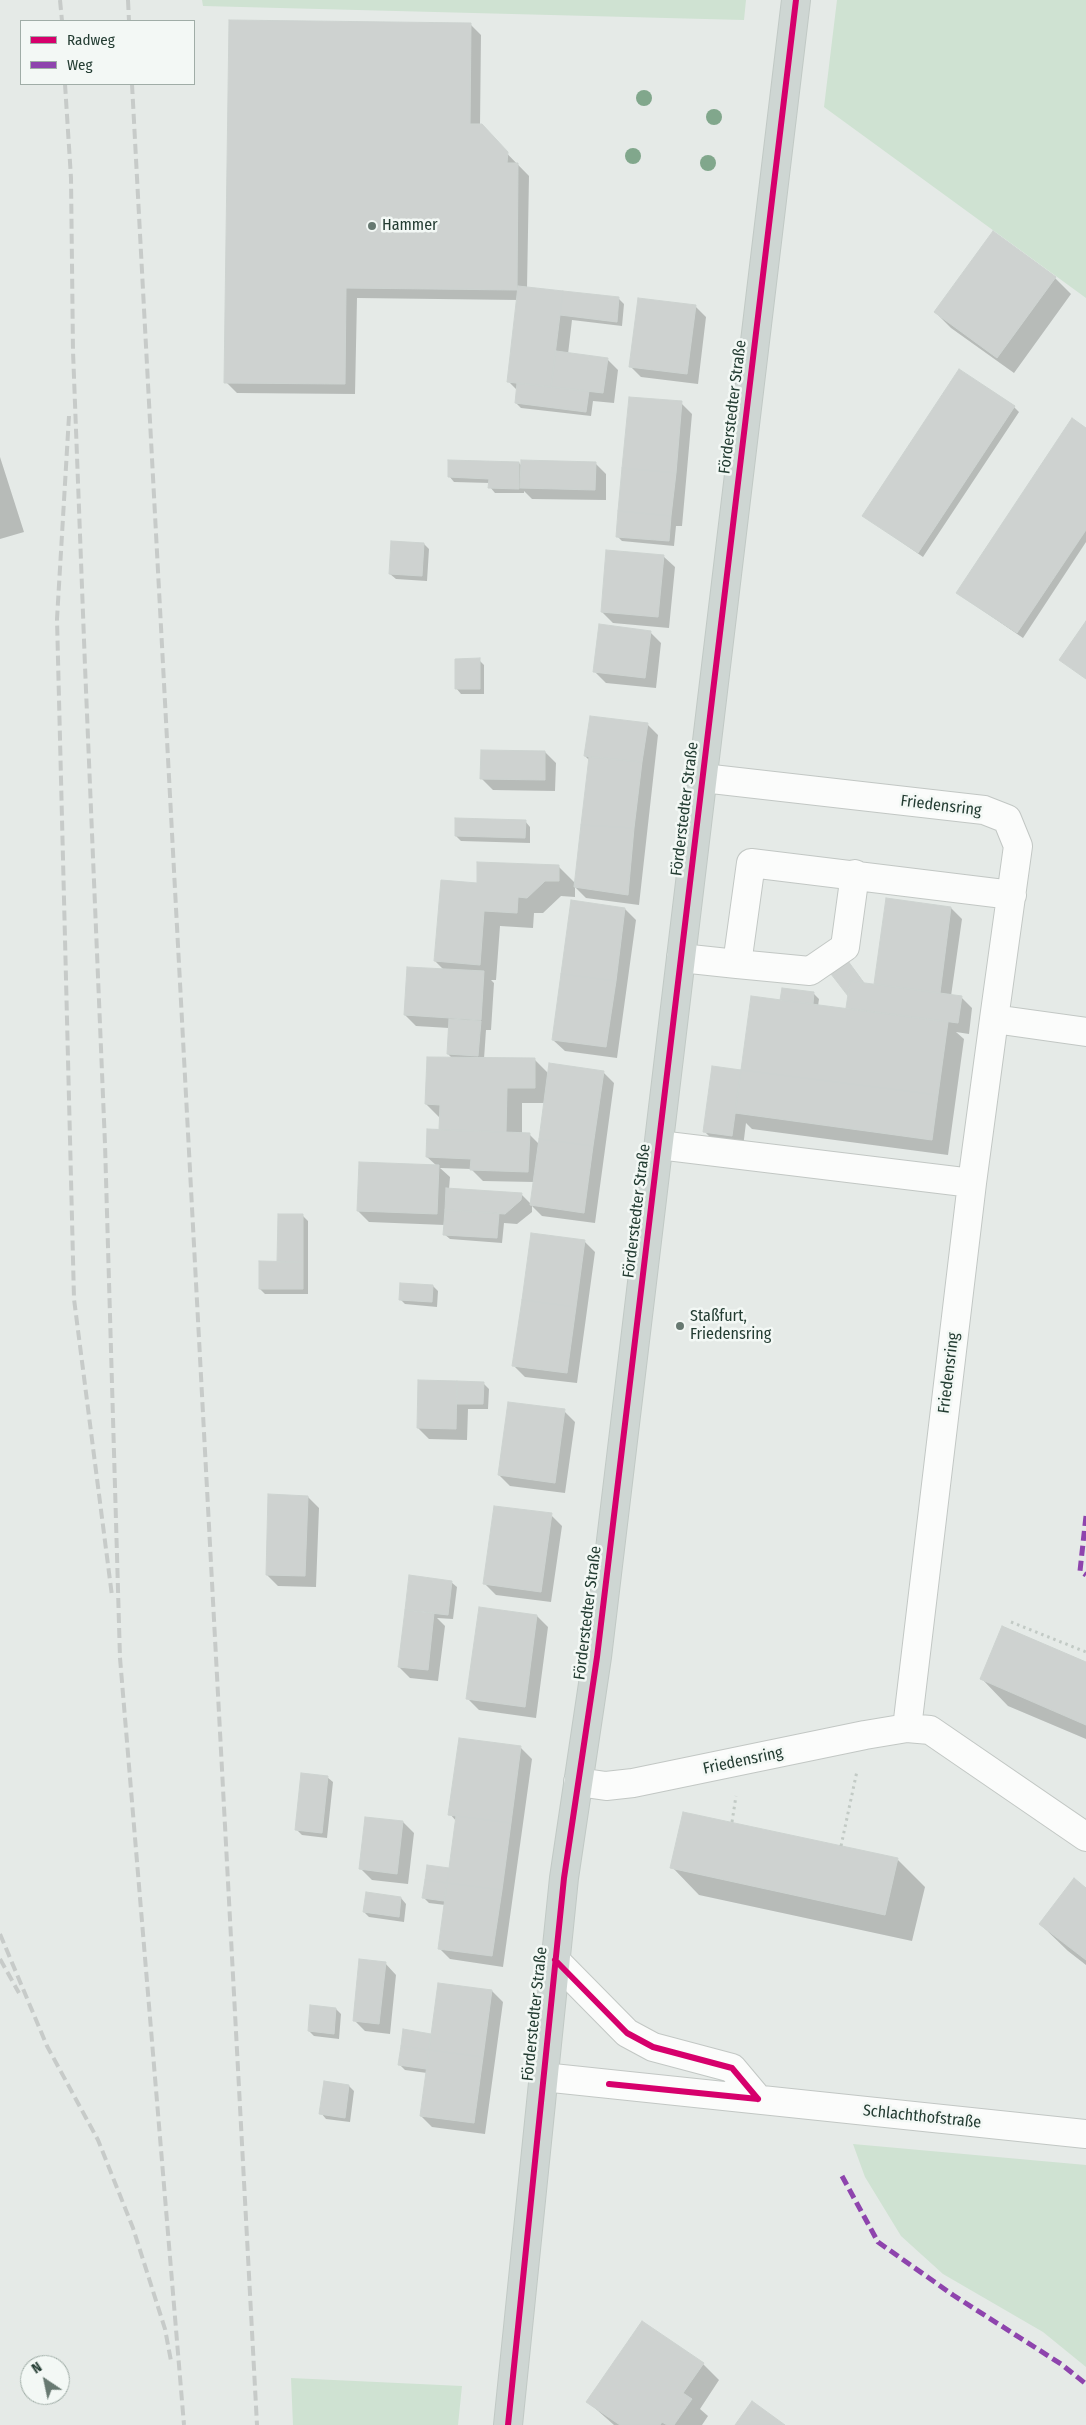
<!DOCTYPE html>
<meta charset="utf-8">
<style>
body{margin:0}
#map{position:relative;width:1086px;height:2425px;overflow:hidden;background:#e5eae7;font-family:"Fira Sans Condensed",sans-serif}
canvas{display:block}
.legend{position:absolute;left:20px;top:20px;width:175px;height:65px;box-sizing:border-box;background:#f3f8f5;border:1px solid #a0ada7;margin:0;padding:6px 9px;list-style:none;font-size:15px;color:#233c32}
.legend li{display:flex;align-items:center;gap:10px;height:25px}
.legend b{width:25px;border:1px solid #a0ada7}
.north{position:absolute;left:20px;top:2355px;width:50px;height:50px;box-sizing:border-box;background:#f3f8f5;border:1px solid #a0ada7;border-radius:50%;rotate:326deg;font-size:14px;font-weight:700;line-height:20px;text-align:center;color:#233c32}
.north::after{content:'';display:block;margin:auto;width:18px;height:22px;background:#677971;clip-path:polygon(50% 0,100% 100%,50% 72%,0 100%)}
</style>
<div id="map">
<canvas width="1086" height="2425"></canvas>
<ul class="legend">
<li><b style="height:6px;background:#d6006c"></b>Radweg</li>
<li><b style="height:6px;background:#8e44ad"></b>Weg</li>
</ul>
<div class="north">N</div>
</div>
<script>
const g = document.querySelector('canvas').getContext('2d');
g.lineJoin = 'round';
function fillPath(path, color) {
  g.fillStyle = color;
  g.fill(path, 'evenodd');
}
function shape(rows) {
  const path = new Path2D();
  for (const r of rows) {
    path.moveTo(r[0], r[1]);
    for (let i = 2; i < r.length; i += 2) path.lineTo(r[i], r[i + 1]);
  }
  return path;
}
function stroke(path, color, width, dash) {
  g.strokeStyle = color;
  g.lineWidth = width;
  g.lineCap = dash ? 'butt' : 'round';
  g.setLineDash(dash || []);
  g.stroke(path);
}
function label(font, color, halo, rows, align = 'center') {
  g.font = font + ' "Fira Sans Condensed",sans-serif';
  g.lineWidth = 5;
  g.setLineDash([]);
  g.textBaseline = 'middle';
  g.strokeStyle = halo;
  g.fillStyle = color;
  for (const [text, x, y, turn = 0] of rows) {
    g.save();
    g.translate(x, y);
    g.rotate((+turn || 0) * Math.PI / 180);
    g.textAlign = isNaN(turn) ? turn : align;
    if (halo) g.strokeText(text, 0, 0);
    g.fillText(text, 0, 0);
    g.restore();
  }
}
const green = shape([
 [202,0,746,0,744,20,203,6],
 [837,0,1086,0,1086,298,824,107],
 [853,2144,1086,2165,1086,2367,1043,2332,943,2274,901,2236,865,2177],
 [291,2378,462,2386,458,2425,293,2425]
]);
const shadow = shape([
 [470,24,481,35,480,126,529,176,527,288,619,299,624,304,622,326,572,320,568,354,607,359,618,370,614,403,593,401,591,416,521,408,516,403,518,391,508,381,518,300,357,298,355,394,237,393,226,382],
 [1055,278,1071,294,1014,373,951,328,935,312],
 [695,306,706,317,698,384,641,377,630,366],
 [681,403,692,414,682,526,676,526,674,546,622,541,617,536],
 [1014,407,1019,412,923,557,864,516],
 [1086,429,1086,542,1023,638,957,593],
 [0,457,24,532,0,539],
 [519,463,522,466,595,463,606,474,606,500,532,499,524,491,524,493,495,493,490,487,490,483,454,482,449,476],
 [424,544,429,549,427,581,396,579,390,574],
 [663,556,675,567,669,628,613,623,602,612],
 [650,632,661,643,656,688,606,683,595,672],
 [479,660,484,665,484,694,461,694,456,688],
 [647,724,658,735,639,905,586,898,575,887,575,897,561,896,543,913,534,913,533,928,500,926,496,980,491,980,494,983,491,1030,486,1030,484,1059,535,1060,549,1074,603,1072,614,1083,595,1223,542,1216,532,1206,532,1212,517,1224,504,1223,502,1243,450,1239,444,1234,445,1225,369,1222,358,1211,437,1166,427,1157,441,1131,441,1119,426,1104,453,1059,448,1054,449,1028,416,1026,405,1015,444,970,435,961,478,884,559,867,575,883,590,761,585,756],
 [522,1103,545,1103,539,1144,529,1134,522,1134],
 [440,1168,471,1169,483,1181,534,1182,531,1204,521,1194,449,1189,450,1177],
 [545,752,556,763,555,791,493,790,482,779],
 [525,821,530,827,530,843,461,841,456,836],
 [887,899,951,908,962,919,951,996,961,997,972,1008,969,1034,956,1032,964,1039,948,1155,752,1129,746,1123,743,1147,716,1143,705,1132,781,1001,814,994,819,999,818,1006,850,1010,848,1008,853,968,865,984,875,986],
 [625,909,636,920,617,1058,565,1051,553,1040],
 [303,1216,308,1221,308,1294,265,1294,260,1289,279,1263],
 [584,1241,595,1252,577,1383,525,1377,514,1366],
 [433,1286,438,1291,437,1307,405,1304,400,1299],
 [457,1383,459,1384,483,1383,489,1389,488,1409,468,1409,467,1440,429,1439,418,1428],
 [564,1411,575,1422,565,1493,510,1486,499,1475],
 [308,1497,319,1508,316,1587,278,1586,267,1575],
 [551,1515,562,1526,551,1602,496,1595,485,1584],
 [451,1582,457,1587,453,1619,437,1618,445,1626,438,1681,410,1678,399,1667],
 [537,1616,548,1627,536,1718,479,1710,468,1699],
 [1086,1663,1086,1739,1008,1706,981,1678],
 [460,1739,521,1748,532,1759,503,1967,450,1959,439,1948,445,1905,429,1903,424,1898,448,1869,450,1871,457,1822,450,1814],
 [327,1777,333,1782,327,1838,302,1835,297,1830],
 [403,1822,414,1833,408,1884,372,1880,361,1869],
 [897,1859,925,1887,912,1941,699,1895,672,1867],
 [1086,1889,1086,1965,1068,1951,1040,1924],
 [401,1898,406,1904,404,1922,369,1917,364,1912],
 [385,1963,396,1975,390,2034,365,2031,354,2020],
 [492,1991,503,2002,485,2134,432,2127,421,2116,427,2073,405,2070,400,2065,404,2031,432,2035],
 [336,2009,341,2014,339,2039,314,2036,309,2031],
 [325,2083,349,2086,354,2091,350,2122,326,2119,321,2113],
 [703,2364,719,2380,700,2409,708,2416,702,2425,614,2425,588,2402]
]);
const building = shape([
 [229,20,471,23,470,124,482,124,508,152,507,163,518,163,517,290,346,288,345,384,224,383,229,20],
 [993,231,1056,277,997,358,934,312,993,231],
 [518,286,563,291,551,387,507,382,518,286],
 [563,291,619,297,617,322,560,315,563,291],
 [638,298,696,305,687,374,629,367,638,298],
 [556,351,608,358,603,393,551,387,556,351],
 [959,369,1015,406,918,553,862,516,959,369],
 [517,383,589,391,586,412,515,403,517,383],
 [629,397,682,401,676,473,622,468,629,397],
 [1072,418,1086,428,1086,530,1017,633,956,593,1072,418],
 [448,460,519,462,519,489,488,488,489,479,448,477,448,460],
 [521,460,596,462,595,490,520,488,521,460],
 [622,468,676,473,671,516,618,511,622,468],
 [618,511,671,516,669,541,616,537,618,511],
 [391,541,424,543,422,576,389,574,391,541],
 [606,550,664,555,658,617,601,612,606,550],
 [1086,621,1086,679,1059,660,1086,621],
 [599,624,651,631,645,678,593,672,599,624],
 [480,658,480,689,455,689,455,659,480,658],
 [590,716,648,723,642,762,584,756,590,716],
 [481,750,545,751,545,780,480,779,481,750],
 [589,757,642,762,634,828,581,825,589,757],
 [455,818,526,820,525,838,455,836,455,818],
 [581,825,634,828,628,895,574,887,581,825],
 [477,862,559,865,559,881,545,881,527,898,518,897,517,913,484,911,480,965,434,961,441,880,477,883,477,862],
 [886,898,951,907,940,993,874,984,886,898],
 [571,900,625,908,616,981,561,974,571,900],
 [848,961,864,983,850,981,848,996,831,974,848,961],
 [407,967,484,971,481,1020,404,1015,407,967],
 [561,974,616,981,606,1047,552,1040,561,974],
 [850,981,962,996,958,1023,846,1008,850,981],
 [782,988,814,992,813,1004,780,1000,782,988],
 [751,996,948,1022,938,1095,741,1070,751,996],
 [449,1019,481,1021,478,1056,447,1054,449,1019],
 [427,1057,535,1058,535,1088,507,1088,506,1132,439,1130,440,1105,425,1104,427,1057],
 [549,1063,604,1071,593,1146,539,1139,549,1063],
 [712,1066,741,1070,732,1136,703,1132,712,1066],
 [741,1070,938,1095,932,1140,735,1113,741,1070],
 [427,1129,530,1133,528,1172,470,1170,471,1159,426,1157,427,1129],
 [539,1139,593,1146,584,1213,530,1205,539,1139],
 [359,1162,439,1165,437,1214,357,1211,359,1162],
 [446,1188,522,1193,521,1200,505,1214,445,1210,446,1188],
 [445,1210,499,1213,497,1238,443,1235,445,1210],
 [278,1214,303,1214,303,1262,277,1262,278,1214],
 [531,1233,585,1240,576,1307,522,1300,531,1233],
 [259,1261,303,1262,303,1289,259,1289,259,1261],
 [400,1283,433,1285,432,1302,399,1300,400,1283],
 [522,1300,576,1307,567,1373,512,1366,522,1300],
 [418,1380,457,1381,456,1429,417,1428,418,1380],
 [457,1381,484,1382,483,1404,457,1404,457,1381],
 [508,1402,565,1409,555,1483,498,1475,508,1402],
 [268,1494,308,1496,305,1576,266,1575,268,1494],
 [494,1506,552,1513,541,1592,483,1584,494,1506],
 [409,1575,452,1581,448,1615,405,1610,409,1575],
 [479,1607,537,1615,525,1707,466,1699,479,1607],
 [405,1610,434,1613,428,1670,398,1667,405,1610],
 [1002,1626,1086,1662,1086,1725,980,1679,1002,1626],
 [459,1738,521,1746,511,1823,448,1815,459,1738],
 [301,1773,328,1776,322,1833,295,1830,301,1773],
 [683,1812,898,1858,885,1915,670,1868,683,1812],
 [456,1816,511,1823,502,1890,447,1883,456,1816],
 [365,1817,403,1821,397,1874,359,1869,365,1817],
 [427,1865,449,1868,447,1883,425,1880,427,1865],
 [1074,1878,1086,1888,1086,1960,1039,1924,1074,1878],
 [425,1880,447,1883,444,1901,422,1898,425,1880],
 [447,1883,502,1890,492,1956,438,1949,447,1883],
 [366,1892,401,1897,399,1917,363,1912,366,1892],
 [359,1959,386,1962,379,2024,353,2021,359,1959],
 [438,1983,492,1990,483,2057,429,2050,438,1983],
 [310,2005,336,2008,334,2034,308,2031,310,2005],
 [403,2029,431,2034,429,2050,401,2046,403,2029],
 [401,2046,429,2050,426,2069,398,2065,401,2046],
 [429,2050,483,2057,474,2123,420,2116,429,2050],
 [324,2081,349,2085,345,2118,319,2114,324,2081],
 [642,2321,704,2363,683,2393,692,2399,674,2425,667,2425,662,2422,660,2425,620,2425,586,2402,642,2321],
 [752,2401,785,2425,735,2425,752,2401]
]);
const path = shape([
 [1011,1622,1086,1652],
 [732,1822,736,1796],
 [841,1846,857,1771]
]);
const minor = shape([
 [703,778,984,810,1007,819,1018,846,994,1019,1086,1032],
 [681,958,737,964,751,863,1012,895],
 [737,964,810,971,845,947,855,874],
 [659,1145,972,1183],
 [907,1728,972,1183,994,1019],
 [578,1782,606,1786,633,1783,865,1735,907,1728,930,1730,1086,1837],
 [555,1960,627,2033,653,2047,732,2068,758,2099],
 [543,2077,1086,2134]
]);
const major = shape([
 [508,2425,564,1878,597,1657,796,0]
]);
const rail = shape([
 [60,0,62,21],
 [128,0,129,21],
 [65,84,71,178,73,351,85,666,105,1144,120,1658,184,2425],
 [132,84,257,2425],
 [69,416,57,619,74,1299,112,1596],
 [0,1934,47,2046,98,2140,133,2228,165,2329,171,2361],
 [0,1959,19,1993]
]);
const quiet = shape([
 [1086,1516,1080,1571,1086,1575],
 [842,2176,878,2242,953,2295,1061,2364,1086,2384]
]);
const cycleway = shape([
 [555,1960,627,2033,653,2047,732,2068,758,2099],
 [609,2084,758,2099],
 [508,2425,564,1878,597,1657,796,0]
]);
const trees = [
 [644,98],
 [714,117],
 [633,156],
 [708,163]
];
const markers = [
 [372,226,5,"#677971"],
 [680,1326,5,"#677971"]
];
const poiNames = [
 ["Hammer",382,226],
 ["Staßfurt,",690,1317],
 ["Friedensring",690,1335]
];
const streetNames = [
 ["Förderstedter Straße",733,407,-83],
 ["Friedensring",941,806,7],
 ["Förderstedter Straße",685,809,-83],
 ["Förderstedter Straße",637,1211,-83],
 ["Friedensring",949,1373,-83],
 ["Förderstedter Straße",588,1613,-83],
 ["Friedensring",743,1761,-12],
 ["Förderstedter Straße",535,2014,-84],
 ["Schlachthofstraße",922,2117,6]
];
fillPath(green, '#cfe2d2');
fillPath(shadow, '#0003');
fillPath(building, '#ced2d0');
stroke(building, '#cdd3d0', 1);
stroke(minor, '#c2c7c4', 30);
stroke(major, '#c1c9c5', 30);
stroke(path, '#c2cac5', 3, [2.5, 4]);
stroke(minor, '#fbfcfb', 28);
stroke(major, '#ced6d3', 28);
stroke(rail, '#c7cbc9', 4, [10, 5]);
stroke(quiet, '#8e44ad', 5, [10, 5]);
stroke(cycleway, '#d6006c', 6);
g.fillStyle = '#81a78c';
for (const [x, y] of trees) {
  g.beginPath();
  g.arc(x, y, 8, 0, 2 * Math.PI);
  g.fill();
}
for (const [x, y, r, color] of markers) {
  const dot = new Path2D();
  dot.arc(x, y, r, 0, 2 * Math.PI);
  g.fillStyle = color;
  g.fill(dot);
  stroke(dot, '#f3f8f5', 2);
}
label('16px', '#233c32', '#f3f8f5', poiNames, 'left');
label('16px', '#233c32', '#f3f8f5', streetNames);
</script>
